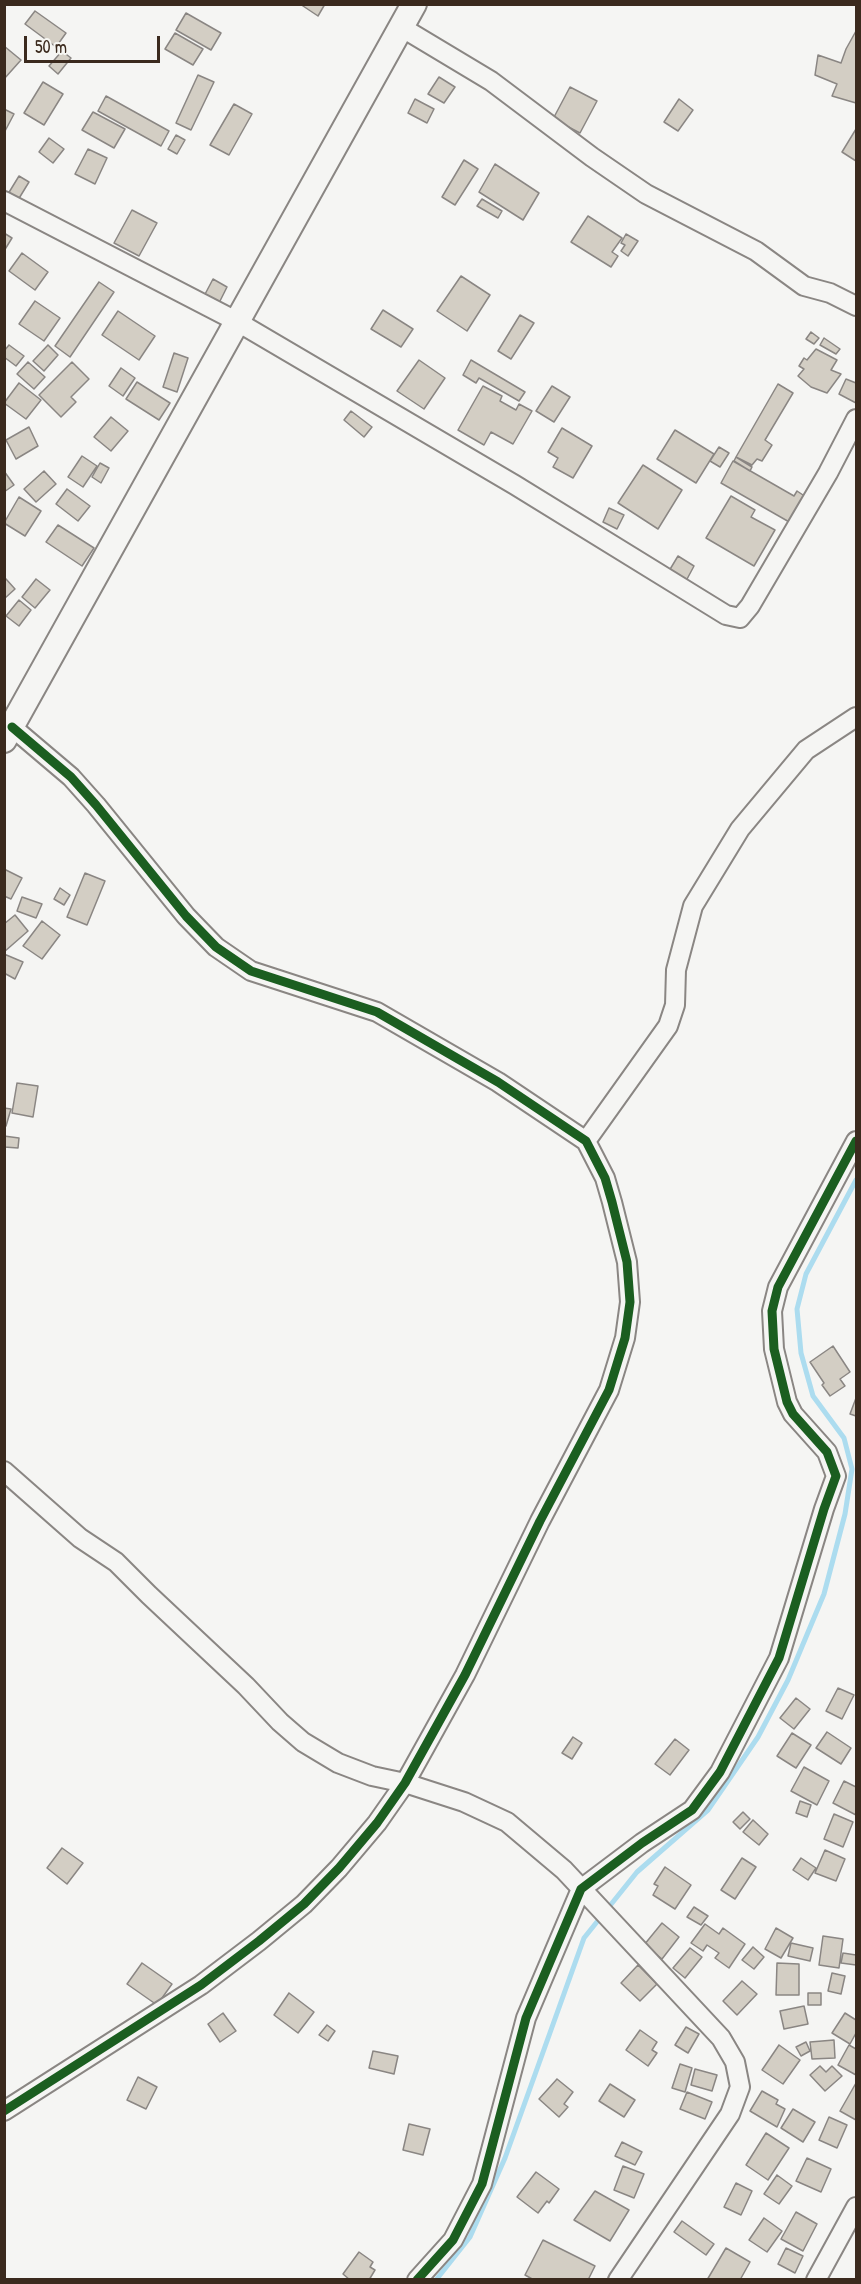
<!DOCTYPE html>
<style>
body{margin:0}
#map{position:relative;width:861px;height:2284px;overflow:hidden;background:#f5f5f3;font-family:"Patrick Hand",sans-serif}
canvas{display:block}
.frame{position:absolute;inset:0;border:6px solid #3b2a1e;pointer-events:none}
.scale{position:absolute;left:24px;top:36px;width:136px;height:27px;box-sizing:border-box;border:3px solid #3b2a1e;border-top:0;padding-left:8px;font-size:18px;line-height:21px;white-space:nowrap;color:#3b2a1e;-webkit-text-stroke:4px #f6f6f2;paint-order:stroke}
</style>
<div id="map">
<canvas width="861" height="2284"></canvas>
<div class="frame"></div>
<div class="scale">50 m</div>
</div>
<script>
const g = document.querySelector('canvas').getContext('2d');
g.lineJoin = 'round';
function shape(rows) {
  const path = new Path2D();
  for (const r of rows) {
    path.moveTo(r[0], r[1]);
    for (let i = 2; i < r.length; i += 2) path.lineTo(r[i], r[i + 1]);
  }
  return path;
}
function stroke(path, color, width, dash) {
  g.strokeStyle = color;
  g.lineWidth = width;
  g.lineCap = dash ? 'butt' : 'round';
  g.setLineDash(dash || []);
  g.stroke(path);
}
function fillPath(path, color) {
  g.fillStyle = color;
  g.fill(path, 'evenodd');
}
const stream = shape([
 [436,2280,470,2237,505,2158,584,1938,637,1872,708,1810,758,1737,788,1680,824,1594,845,1514,852,1469,844,1438,813,1396,801,1353,797,1309,806,1274,856,1180]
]);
const building = shape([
 [300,4,325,4,318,16,300,4],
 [35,11,66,33,56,47,25,24,35,11],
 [186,13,221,33,211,50,176,30,186,13],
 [856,31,856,103,832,96,837,84,815,75,818,55,841,63,846,49,856,31],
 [175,33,203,49,193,65,165,49,175,33],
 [4,46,21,60,4,79,4,46],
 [62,51,71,58,58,74,49,66,62,51],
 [198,75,214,82,191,130,176,123,198,75],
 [439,77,455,87,444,103,428,94,439,77],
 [43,82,63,94,44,125,24,113,43,82],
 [570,87,597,101,580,133,553,119,570,87],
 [106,96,169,131,161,146,98,111,106,96],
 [415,99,434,109,427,123,408,113,415,99],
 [679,99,693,110,678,131,664,122,679,99],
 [234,104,252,114,229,155,210,145,234,104],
 [4,109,14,114,4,133,4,109],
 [93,112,125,129,114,148,82,130,93,112],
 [856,129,856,161,842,152,856,129],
 [176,135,185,140,177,154,168,149,176,135],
 [49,138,64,149,53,163,39,152,49,138],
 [88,149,107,158,95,184,75,174,88,149],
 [464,160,478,169,455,205,442,197,464,160],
 [495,164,539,193,523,220,479,192,495,164],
 [19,176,29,182,18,200,8,194,19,176],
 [482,199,502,211,498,218,477,206,482,199],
 [132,210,157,223,139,256,114,243,132,210],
 [588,216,622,238,612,252,618,256,611,267,571,242,588,216],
 [4,233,12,238,4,251,4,233],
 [626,234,638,241,628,256,621,251,625,245,621,243,626,234],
 [22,253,48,272,35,290,9,271,22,253],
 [461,276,490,295,467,331,437,311,461,276],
 [213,279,227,287,218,305,203,298,213,279],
 [99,282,114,292,70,357,55,346,99,282],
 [35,301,60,318,44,341,19,324,35,301],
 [383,310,413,329,401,347,371,329,383,310],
 [118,311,155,336,139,360,102,335,118,311],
 [520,315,534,323,511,359,498,351,520,315],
 [811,332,819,338,814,344,806,339,811,332],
 [824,338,840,349,836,354,820,345,824,338],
 [9,345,24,356,16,366,4,357,4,351,9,345],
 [48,345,58,355,44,371,33,361,48,345],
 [816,349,837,360,831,370,841,374,827,393,811,387,798,376,804,369,799,366,804,358,807,360,816,349],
 [174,353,188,358,177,392,163,387,174,353],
 [419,360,445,378,424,409,397,391,419,360],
 [471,360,525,392,519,401,479,378,476,383,463,375,471,360],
 [28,362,45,377,34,389,17,374,28,362],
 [72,362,89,379,71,397,76,402,61,417,39,395,72,362],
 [121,368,135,378,123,396,109,386,121,368],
 [846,379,856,383,856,403,839,394,846,379],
 [137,382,170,403,159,420,126,399,137,382],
 [19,383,41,400,26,419,4,403,19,383],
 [778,384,793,393,765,440,772,445,762,461,757,459,752,465,736,457,778,384],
 [483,386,502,396,500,401,516,410,519,404,532,411,513,444,491,432,484,445,458,430,483,386],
 [552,386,570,397,554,422,536,411,552,386],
 [351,411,372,427,364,437,344,420,351,411],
 [111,417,128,431,111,451,94,437,111,417],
 [29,427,38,446,16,459,6,440,29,427],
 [562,428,592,446,573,478,553,467,558,458,548,452,562,428],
 [675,430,714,454,696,483,657,459,675,430],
 [719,447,729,453,720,467,710,461,719,447],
 [82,456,97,466,83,487,68,477,82,456],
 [736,457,752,467,750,471,734,461,736,457],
 [733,461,794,496,797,491,806,497,791,523,721,483,733,461],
 [100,463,109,468,101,483,92,477,100,463],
 [643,465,682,490,658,529,618,503,643,465],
 [4,471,14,485,4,492,4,471],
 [44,471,56,484,36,502,24,489,44,471],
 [67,489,90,506,78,521,56,504,67,489],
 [731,496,755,510,751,517,775,530,754,566,706,538,731,496],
 [19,497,41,511,25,536,4,523,19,497],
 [609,508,624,515,617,529,603,522,609,508],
 [58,525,94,548,82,566,46,542,58,525],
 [678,556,694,566,686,581,669,571,678,556],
 [6,579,15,589,4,599,4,581,6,579],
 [36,579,50,590,35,608,22,597,36,579],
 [19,600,31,610,19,626,6,616,19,600],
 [4,869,22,878,11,899,4,896,4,869],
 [85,873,105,881,87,925,67,917,85,873],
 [60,888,70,895,64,905,54,899,60,888],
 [22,897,42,904,36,918,17,911,22,897],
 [15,915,28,931,4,952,4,924,15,915],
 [42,921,60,935,42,959,23,946,42,921],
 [4,954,23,962,15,979,4,973,4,954],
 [17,1083,38,1086,33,1117,12,1113,17,1083],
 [4,1108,11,1109,6,1126,4,1126,4,1108],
 [4,1136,19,1138,18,1148,4,1147,4,1136],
 [833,1346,850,1372,840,1379,845,1386,830,1396,822,1385,824,1383,810,1362,833,1346],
 [856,1398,856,1416,850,1414,856,1398],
 [838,1688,854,1695,842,1719,826,1711,838,1688],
 [796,1698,810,1709,794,1729,780,1718,796,1698],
 [827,1732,851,1748,841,1764,816,1748,827,1732],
 [792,1733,811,1745,796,1768,777,1756,792,1733],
 [573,1737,582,1743,572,1759,562,1753,573,1737],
 [675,1739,689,1750,670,1775,655,1764,675,1739],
 [804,1767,829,1781,817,1805,791,1791,804,1767],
 [844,1781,856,1787,856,1815,833,1803,844,1781],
 [800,1801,811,1805,807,1817,796,1813,800,1801],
 [743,1812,750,1819,740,1829,733,1822,743,1812],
 [834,1814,853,1822,843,1847,824,1839,834,1814],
 [753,1820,768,1834,759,1845,743,1832,753,1820],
 [62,1848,83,1863,67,1884,47,1868,62,1848],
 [825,1850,845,1859,836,1881,815,1873,825,1850],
 [742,1858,756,1867,735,1899,721,1890,742,1858],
 [801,1858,816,1868,808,1880,793,1870,801,1858],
 [665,1867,691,1885,675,1909,653,1895,658,1886,654,1884,665,1867],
 [694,1907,708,1916,701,1925,687,1917,694,1907],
 [662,1923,679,1937,662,1959,644,1945,662,1923],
 [705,1924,719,1934,723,1928,745,1944,729,1968,715,1958,719,1953,707,1945,703,1951,691,1943,705,1924],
 [776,1928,793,1938,781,1958,765,1949,776,1928],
 [823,1936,843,1939,839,1968,819,1965,823,1936],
 [791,1943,813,1948,810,1961,788,1956,791,1943],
 [753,1947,764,1957,754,1969,742,1960,753,1947],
 [690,1948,702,1957,685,1978,673,1968,690,1948],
 [843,1953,856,1955,856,1965,841,1963,843,1953],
 [142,1963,172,1984,157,2005,127,1984,142,1963],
 [777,1963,799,1964,799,1995,776,1995,777,1963],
 [638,1965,657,1984,640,2001,621,1983,638,1965],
 [832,1973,845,1976,841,1994,828,1991,832,1973],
 [742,1981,757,1994,737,2015,723,2001,742,1981],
 [289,1993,314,2012,298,2033,274,2015,289,1993],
 [808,1993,821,1993,821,2005,808,2005,808,1993],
 [804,2006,808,2024,784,2029,780,2011,804,2006],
 [223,2013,236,2031,220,2042,208,2024,223,2013],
 [845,2013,856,2020,856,2033,850,2044,832,2033,845,2013],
 [327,2025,335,2031,328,2041,319,2035,327,2025],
 [686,2027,699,2034,688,2053,675,2045,686,2027],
 [640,2030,657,2042,652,2050,657,2053,648,2066,626,2050,640,2030],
 [834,2040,835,2058,812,2059,810,2042,834,2040],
 [806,2042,810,2051,801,2056,796,2047,806,2042],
 [779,2045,800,2060,783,2084,762,2070,779,2045],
 [849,2045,856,2049,856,2075,838,2065,849,2045],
 [373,2051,398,2056,394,2074,369,2068,373,2051],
 [680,2064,692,2068,685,2092,672,2088,680,2064],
 [820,2066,826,2072,832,2066,842,2076,825,2091,810,2075,820,2066],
 [695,2069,717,2075,712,2091,691,2085,695,2069],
 [138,2077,157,2087,146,2109,127,2100,138,2077],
 [557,2079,573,2092,564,2104,568,2107,559,2117,539,2099,557,2079],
 [856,2083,856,2120,840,2111,856,2083],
 [610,2084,635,2100,624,2117,599,2101,610,2084],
 [762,2091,778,2100,776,2104,785,2109,777,2127,750,2111,762,2091],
 [687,2092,712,2102,705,2119,680,2109,687,2092],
 [793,2109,815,2122,803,2142,781,2128,793,2109],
 [829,2117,847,2125,837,2148,819,2140,829,2117],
 [409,2124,430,2129,423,2155,403,2150,409,2124],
 [766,2133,789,2148,768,2180,746,2165,766,2133],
 [622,2142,642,2152,635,2165,615,2156,622,2142],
 [807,2158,831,2169,821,2192,796,2181,807,2158],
 [623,2166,644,2174,634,2198,614,2190,623,2166],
 [536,2172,559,2189,549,2203,547,2201,538,2213,517,2197,536,2172],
 [777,2175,792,2186,779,2204,764,2194,777,2175],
 [736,2183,752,2191,741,2215,724,2207,736,2183],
 [595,2191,629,2210,610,2241,574,2220,595,2191],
 [796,2212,817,2224,803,2251,781,2239,796,2212],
 [764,2218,782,2231,767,2252,749,2240,764,2218],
 [682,2221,714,2244,706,2255,674,2232,682,2221],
 [543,2240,595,2266,588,2280,534,2280,525,2275,543,2240],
 [726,2248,750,2262,740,2280,707,2280,726,2248],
 [786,2248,803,2256,795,2273,778,2264,786,2248],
 [359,2252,373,2262,370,2267,375,2270,369,2280,350,2280,343,2274,359,2252]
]);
const minor = shape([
 [401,27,491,81,592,157,646,194,756,251,804,286,830,293,856,306],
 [4,201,236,321,515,485,726,615,740,618,750,606,828,473,856,419],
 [586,1141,668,1026,675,1005,676,970,693,906,740,829,806,750,856,717],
 [4,1471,80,1538,116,1562,149,1595,246,1686,280,1722,303,1742,338,1763,372,1776,405,1783,464,1802,507,1822,564,1870,721,2038,735,2062,740,2087,730,2114,618,2280],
 [4,2111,201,1985,259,1941,304,1904,339,1868,377,1823,405,1783,465,1675,540,1521,609,1390,625,1338,630,1302,627,1262,612,1202,605,1178,586,1141,498,1082,377,1012,251,971,216,947,186,916,96,805,71,777,12,727],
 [417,2280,453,2240,482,2184,526,2018,581,1889,642,1843,692,1810,720,1772,779,1658,824,1509,836,1476,827,1452,793,1414,787,1402,774,1349,772,1311,778,1287,856,1141],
 [816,2280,856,2207]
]);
const secondary = shape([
 [4,740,414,4]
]);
const cycleway = shape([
 [4,2111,201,1985,259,1941,304,1904,339,1868,377,1823,405,1783,465,1675,540,1521,609,1390,625,1338,630,1302,627,1262,612,1202,605,1178,586,1141,498,1082,377,1012,251,971,216,947,186,916,96,805,71,777,12,727],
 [417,2280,453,2240,482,2184,526,2018,581,1889,642,1843,692,1810,720,1772,779,1658,824,1509,836,1476,827,1452,793,1414,787,1402,774,1349,772,1311,778,1287,856,1141]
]);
stroke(stream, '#acdcef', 5);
fillPath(building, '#d3cec4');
stroke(building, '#8a8683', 1.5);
stroke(minor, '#8a8683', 22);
stroke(secondary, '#8a8683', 28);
stroke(minor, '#f5f5f3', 18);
stroke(secondary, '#f5f5f3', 24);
stroke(cycleway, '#1b5e20', 9);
</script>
